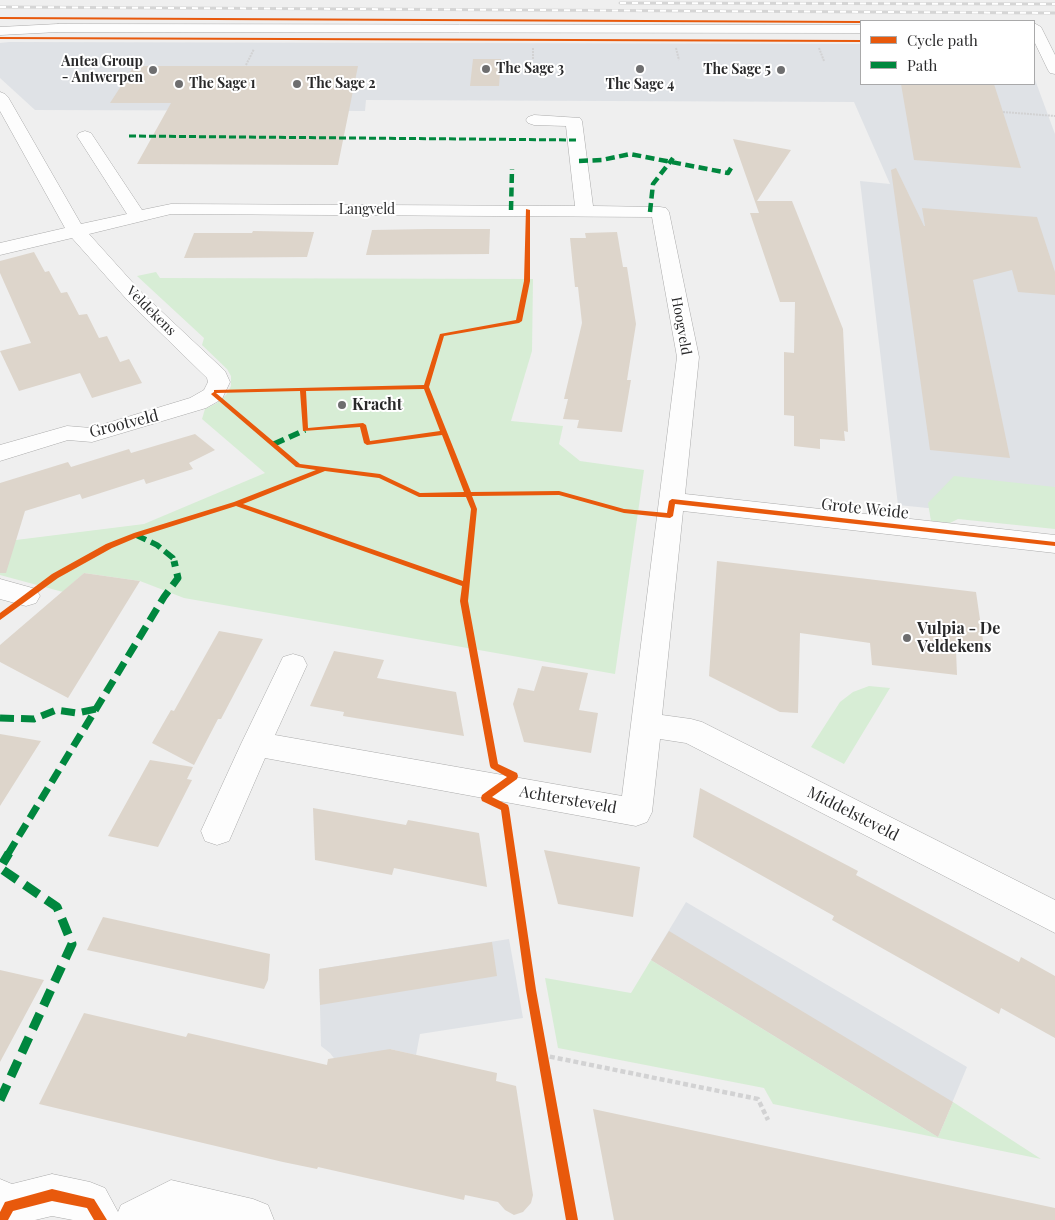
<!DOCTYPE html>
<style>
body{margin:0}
#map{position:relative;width:1055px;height:1220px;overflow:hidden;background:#efefef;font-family:"Playfair Display",serif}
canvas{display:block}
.legend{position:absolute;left:860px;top:20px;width:175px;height:65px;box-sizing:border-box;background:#fff;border:1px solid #a9a9aa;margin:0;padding:6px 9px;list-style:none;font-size:15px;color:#29292a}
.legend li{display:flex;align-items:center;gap:10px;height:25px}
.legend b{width:25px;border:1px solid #a9a9aa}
</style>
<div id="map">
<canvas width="1055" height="1220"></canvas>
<ul class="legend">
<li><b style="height:6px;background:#e8590c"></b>Cycle path</li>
<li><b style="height:6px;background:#00873e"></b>Path</li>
</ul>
</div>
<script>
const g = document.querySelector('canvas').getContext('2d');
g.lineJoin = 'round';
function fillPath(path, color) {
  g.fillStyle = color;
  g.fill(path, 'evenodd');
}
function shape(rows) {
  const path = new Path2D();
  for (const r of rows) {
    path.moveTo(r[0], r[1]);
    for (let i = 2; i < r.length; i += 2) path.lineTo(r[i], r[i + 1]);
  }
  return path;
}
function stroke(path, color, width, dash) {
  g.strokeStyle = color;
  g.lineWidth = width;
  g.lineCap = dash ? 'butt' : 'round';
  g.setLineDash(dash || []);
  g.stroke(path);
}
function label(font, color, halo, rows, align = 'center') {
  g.font = font + ' "Playfair Display",serif';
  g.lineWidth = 4;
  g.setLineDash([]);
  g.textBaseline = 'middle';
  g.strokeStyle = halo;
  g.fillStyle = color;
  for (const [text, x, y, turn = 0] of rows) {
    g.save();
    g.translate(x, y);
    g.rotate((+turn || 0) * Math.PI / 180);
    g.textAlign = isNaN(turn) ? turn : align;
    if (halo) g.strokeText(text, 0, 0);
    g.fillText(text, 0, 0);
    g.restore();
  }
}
const built = shape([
 [9,42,861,44,861,84,1034,84,1034,77,1055,134,1055,521,898,505,860,181,890,184,854,102,366,100,365,111,35,110,0,78,0,43],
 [686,902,967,1067,938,1137,651,960],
 [509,939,523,1018,420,1034,416,1055,390,1049,347,1075,330,1053,321,1046,319,969]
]);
const green = shape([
 [156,272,160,278,533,279,532,351,511,421,563,426,559,444,580,461,644,470,615,674,184,598,140,581,84,573,63,592,0,575,0,542,144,524,265,473,202,419,205,409,217,403,226,395,231,386,231,376,227,369,202,345,204,338,137,276],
 [954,476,1055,487,1055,529,958,519,950,523,931,521,928,503],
 [869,686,890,688,844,764,811,747,840,702,853,692],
 [651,960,938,1137,953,1102,1041,1159,773,1104,764,1088,558,1048,545,978,631,993]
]);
const building = shape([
 [473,59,501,59,499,86,470,86],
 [134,66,358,66,338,165,137,164,171,103,110,103],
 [901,84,994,84,1021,168,914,160],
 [733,139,791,150,757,201,792,201,843,329,848,432,844,431,845,441,820,439,820,449,794,446,794,416,784,415,784,352,794,353,795,302,780,302,750,213,759,213],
 [896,168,924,226,925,226,922,208,1037,217,1055,272,1055,295,1018,292,1012,270,973,280,1010,458,930,450,891,170],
 [428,229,490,229,489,254,366,255,372,230],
 [253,231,314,232,307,257,184,258,194,233,252,233],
 [617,232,623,267,627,267,636,324,627,380,631,380,622,432,577,428,579,420,563,419,568,399,564,399,582,323,578,287,575,287,570,238,586,238,585,233],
 [34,252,45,272,49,271,61,293,67,292,79,315,87,314,99,338,107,336,120,362,129,359,142,383,92,398,80,373,19,391,0,351,31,343,0,273,0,261],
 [195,434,215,450,189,463,193,469,146,484,144,479,82,499,80,494,25,511,6,573,0,573,0,483,68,462,71,467,129,449,131,453],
 [717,561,976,592,985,654,956,650,957,675,872,665,870,643,800,633,798,713,780,712,709,676],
 [84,573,140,581,68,698,0,662,0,645],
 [219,631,263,639,221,719,218,719,194,765,152,743,171,710,174,711],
 [334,651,384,660,377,678,456,692,464,736,343,716,344,712,310,706],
 [542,666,588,673,579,710,598,713,591,753,524,742,513,704,518,688,534,691],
 [0,734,41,741,0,806],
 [150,760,193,767,187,779,192,780,158,847,108,836],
 [700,788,858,871,856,875,1019,962,1021,957,1055,976,1055,1038,1001,1008,999,1014,832,920,834,916,693,837],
 [313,808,406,825,408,820,479,833,487,887,394,868,392,875,315,860],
 [544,850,640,867,633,917,558,904],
 [103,917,270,954,268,980,264,989,87,950],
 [669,931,953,1102,938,1137,651,960],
 [492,942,497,976,320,1005,319,969],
 [0,970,44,980,0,1062],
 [84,1013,186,1037,188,1033,327,1065,328,1059,390,1049,497,1073,496,1081,516,1086,533,1195,531,1203,523,1212,514,1215,505,1210,498,1202,465,1195,464,1200,318,1167,317,1169,283,1162,39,1104],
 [593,1109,1055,1208,1055,1220,614,1220]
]);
const pathFar1 = shape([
 [533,48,533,60],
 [676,48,679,60],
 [819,48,824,61],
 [246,65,254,49],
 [1003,112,1055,116]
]);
const path = shape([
 [542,1055,758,1099,768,1120]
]);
const minor = shape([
 [1034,23,1041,27,1055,55,1055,74,1050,73,1048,70,1034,41,1034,23],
 [58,24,861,25,861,33,58,32,0,35,0,27,58,24],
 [0,92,5,94,8,97,81,224,127,214,77,136,79,133,85,131,91,133,142,210,171,204,575,206,566,126,534,125,528,123,526,120,528,117,534,115,580,118,582,121,593,206,660,207,666,208,669,212,699,357,685,494,1055,535,1055,553,683,511,662,715,691,719,702,722,1055,900,1055,933,686,743,660,739,652,812,647,822,636,826,265,758,229,841,217,845,205,841,201,831,241,744,283,657,293,654,303,657,307,665,275,735,622,796,677,357,652,217,171,214,89,234,143,294,225,371,230,382,222,399,206,408,92,442,68,440,0,461,0,445,67,426,91,428,190,398,204,390,208,382,207,378,129,302,72,238,0,255,0,243,65,228,0,111,0,92],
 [0,579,36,589,40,596,36,603,26,606,0,599,0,579],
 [52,1174,90,1182,105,1188,118,1212,121,1205,171,1180,253,1199,268,1205,274,1220,73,1220,52,1216,35,1220,0,1220,0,1179,12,1184,52,1174]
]);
const rail = shape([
 [620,3,1055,4],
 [0,7,1055,13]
]);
const quietFar4 = shape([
 [129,136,576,140]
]);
const quietFar3 = shape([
 [579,161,602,160,630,154,728,173,731,168],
 [511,210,512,169],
 [650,212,653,184,673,158]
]);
const quietFar2 = shape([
 [274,444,305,430],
 [136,535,157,545,173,558,174,563]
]);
const quietFar1 = shape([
 [0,718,34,719,56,710,77,713,96,709],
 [8,854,164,597,178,578,174,561]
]);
const quiet = shape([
 [0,1100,72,944,57,907,0,868,9,853]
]);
const cycleway = shape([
 [0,17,861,21,862,21,861,23,0,19,0,17],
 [0,37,861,40,861,42,0,39,0,37],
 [526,209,530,210,530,281,522,321,519,323,444,336,429,387,471,492,559,491,624,509,667,513,669,501,672,499,1055,542,1055,546,675,504,673,516,670,518,624,513,559,495,472,496,477,509,468,601,498,764,517,773,518,776,517,779,492,797,508,805,509,808,536,990,578,1220,566,1220,526,990,501,810,482,801,481,798,482,795,507,777,491,768,490,766,460,601,462,586,236,506,138,537,112,548,58,578,0,620,0,613,52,574,106,544,134,533,234,502,316,470,296,467,212,395,211,394,214,392,214,390,424,385,440,334,516,320,524,281,526,209],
 [424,389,440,431,370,441,366,425,363,423,308,428,306,391,424,389],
 [300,391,303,431,360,427,364,443,367,445,442,435,464,492,420,493,380,474,300,464,216,393,300,391],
 [325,471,379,478,419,497,466,497,471,509,463,581,243,504,325,471],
 [52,1189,94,1199,107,1220,94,1220,87,1208,52,1201,13,1211,8,1220,0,1220,0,1212,5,1202,52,1189]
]);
const markers = [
 [486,69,5,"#6e6e6f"],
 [640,69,5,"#6e6e6f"],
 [153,70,5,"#6e6e6f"],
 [781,70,5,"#6e6e6f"],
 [179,84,5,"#6e6e6f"],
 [297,84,5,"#6e6e6f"],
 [342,405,5,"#6e6e6f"],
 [907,638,5,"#6e6e6f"]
];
const farPoinames = [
 ["Antea Group",143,62,"right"],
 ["- Antwerpen",143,78,"right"],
 ["The Sage 3",496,69],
 ["The Sage 5",771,70,"right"],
 ["The Sage 1",189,84],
 ["The Sage 2",307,84],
 ["The Sage 4",640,85,"center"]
];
const farStreetnames = [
 ["Langveld",367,210],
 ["Veldekens",151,311,45],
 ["Hoogveld",681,326,80]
];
const poiNames = [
 ["Kracht",352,405],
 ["Vulpia - De",917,629],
 ["Veldekens",917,647]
];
const streetNames = [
 ["Grootveld",124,424,-14],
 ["Grote Weide",865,509,6],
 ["Achtersteveld",568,800,10],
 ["Middelsteveld",853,814,27]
];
fillPath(built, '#dfe2e6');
fillPath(green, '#d7edd5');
fillPath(building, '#ddd5cb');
stroke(minor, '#ababab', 1);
stroke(pathFar1, '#d2d2d3', 2, [2, 1]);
stroke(path, '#d2d2d3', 4.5, [5, 3]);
fillPath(minor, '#fdfdfd');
stroke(rail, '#d5d5d5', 3);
stroke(rail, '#fff', 2, [6]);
stroke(quietFar4, '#00873e', 3, [7, 3]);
stroke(quietFar3, '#00873e', 4.5, [9, 4.5]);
stroke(quietFar2, '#00873e', 5.5, [11, 5.5]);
stroke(quietFar1, '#00873e', 7, [14, 7]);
stroke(quiet, '#00873e', 9, [17, 9]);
fillPath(cycleway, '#e8590c');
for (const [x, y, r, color] of markers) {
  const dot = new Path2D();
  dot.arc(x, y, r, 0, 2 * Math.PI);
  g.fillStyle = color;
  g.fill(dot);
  stroke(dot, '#fff', 2);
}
label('bold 14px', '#29292a', '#fff', farPoinames, 'left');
label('14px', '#29292a', '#fff', farStreetnames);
label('bold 16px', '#29292a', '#fff', poiNames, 'left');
label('16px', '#29292a', '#fff', streetNames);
</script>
